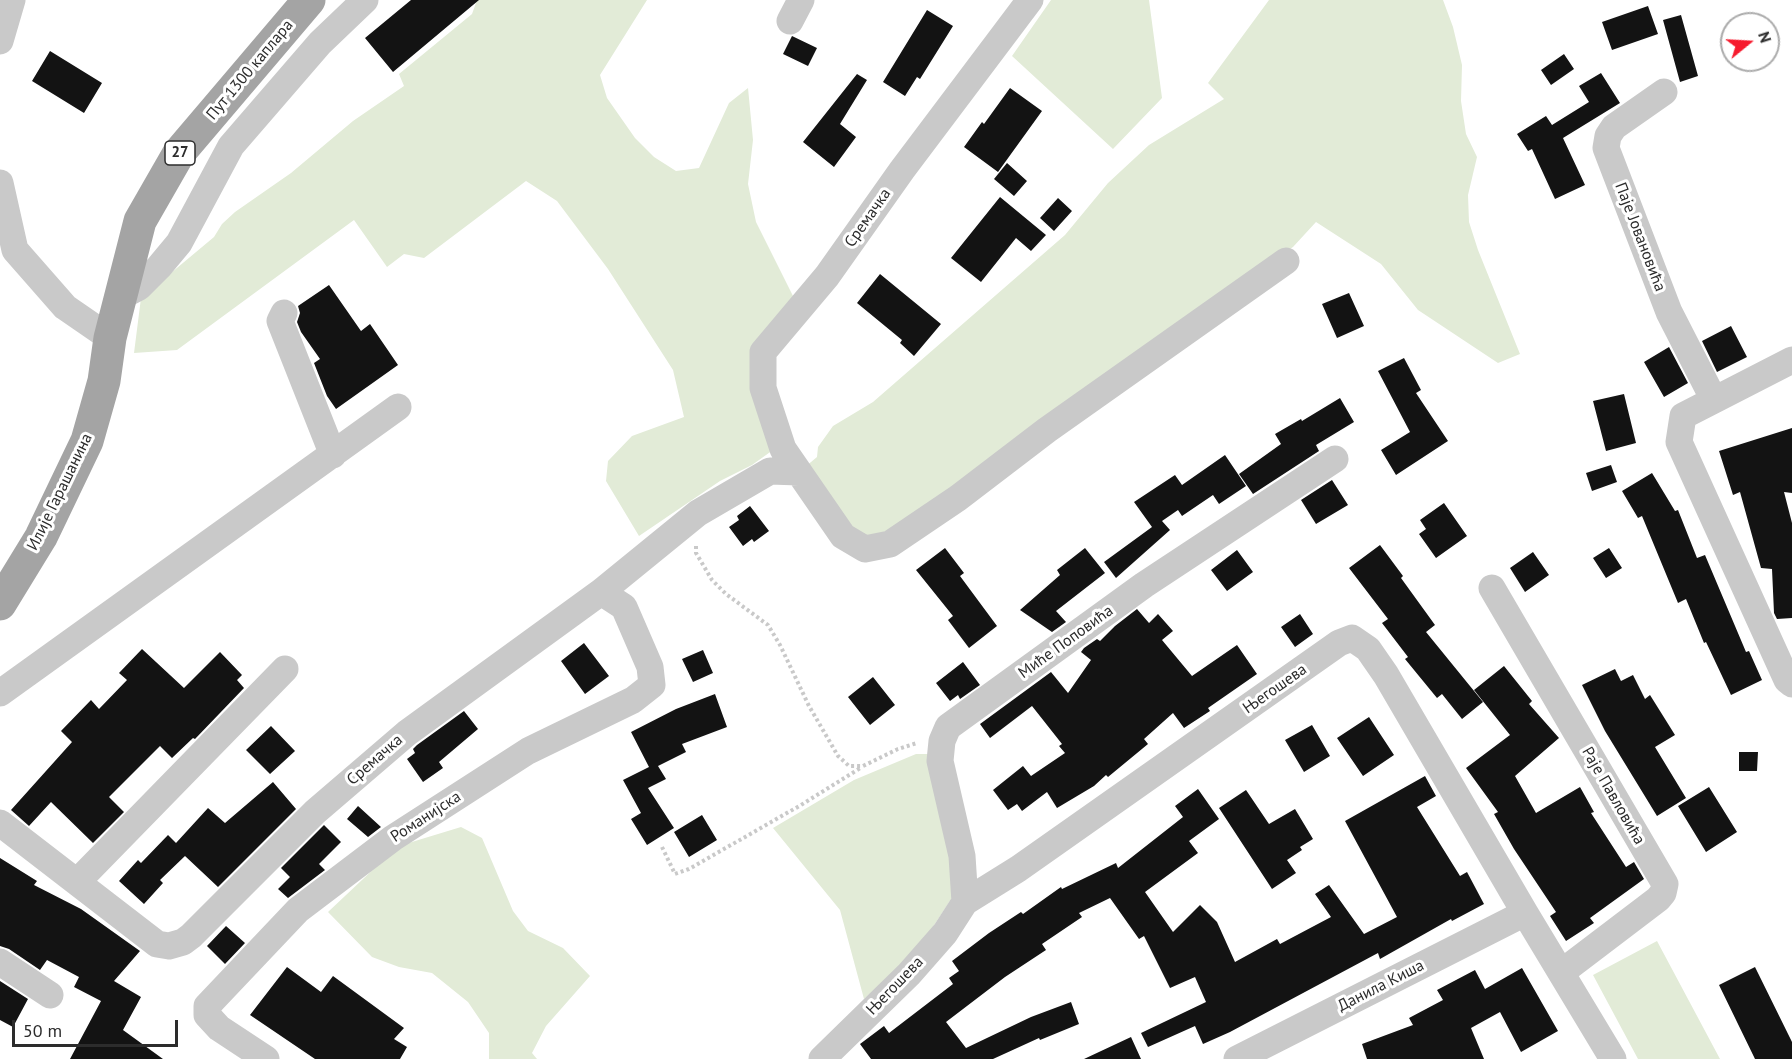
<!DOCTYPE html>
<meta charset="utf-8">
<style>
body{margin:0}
#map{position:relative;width:1792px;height:1059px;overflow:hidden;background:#fff;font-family:"PT Sans",sans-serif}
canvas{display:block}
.north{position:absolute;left:1720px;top:12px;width:60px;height:60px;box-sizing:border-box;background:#fff;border:2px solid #ababab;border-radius:50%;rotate:72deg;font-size:16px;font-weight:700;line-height:24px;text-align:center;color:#2c2c2c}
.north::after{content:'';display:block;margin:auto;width:21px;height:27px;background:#f61a2d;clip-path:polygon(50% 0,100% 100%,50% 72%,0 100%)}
.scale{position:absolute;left:12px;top:1020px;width:166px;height:27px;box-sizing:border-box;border:3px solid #2c2c2c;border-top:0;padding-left:8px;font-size:18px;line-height:21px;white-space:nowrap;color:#2c2c2c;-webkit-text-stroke:4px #fff;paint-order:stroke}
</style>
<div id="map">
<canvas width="1792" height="1059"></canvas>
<div class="north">N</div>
<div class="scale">50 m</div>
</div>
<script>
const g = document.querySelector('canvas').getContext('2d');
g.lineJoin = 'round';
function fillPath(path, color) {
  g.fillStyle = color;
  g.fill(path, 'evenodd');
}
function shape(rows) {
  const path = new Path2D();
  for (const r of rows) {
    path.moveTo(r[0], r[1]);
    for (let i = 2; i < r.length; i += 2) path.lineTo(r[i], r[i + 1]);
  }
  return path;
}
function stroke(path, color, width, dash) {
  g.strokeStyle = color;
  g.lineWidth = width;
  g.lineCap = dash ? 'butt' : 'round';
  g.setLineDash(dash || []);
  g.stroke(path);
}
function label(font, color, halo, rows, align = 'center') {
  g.font = font + ' "PT Sans",sans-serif';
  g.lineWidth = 6;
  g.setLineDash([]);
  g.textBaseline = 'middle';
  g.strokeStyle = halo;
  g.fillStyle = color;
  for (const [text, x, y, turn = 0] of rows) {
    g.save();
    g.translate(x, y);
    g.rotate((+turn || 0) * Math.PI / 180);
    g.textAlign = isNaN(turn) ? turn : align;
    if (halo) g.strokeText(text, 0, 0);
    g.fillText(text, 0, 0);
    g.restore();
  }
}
const green = shape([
 [477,0,647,0,600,75,607,98,635,138,654,157,676,171,699,168,729,103,748,88,753,140,748,184,756,222,793,296,766,332,773,450,752,465,720,481,639,536,606,481,608,461,632,436,684,417,673,370,608,269,557,201,526,181,424,258,404,254,387,267,354,220,177,350,134,353,141,298,214,237,222,224,235,212,291,173,353,121,404,86,399,74,472,14],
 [1051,0,1149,0,1162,98,1113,149,1012,56],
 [1269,0,1443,0,1453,27,1462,65,1461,101,1466,134,1477,157,1468,195,1469,222,1478,250,1520,354,1498,363,1418,310,1381,264,1316,222,1293,247,1246,279,885,541,848,532,805,467,817,457,818,447,833,426,873,402,1065,235,1108,183,1149,145,1224,99,1208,83],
 [916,754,929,754,957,890,927,936,894,973,864,999,840,910,773,828,854,780],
 [461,827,482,838,513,911,528,931,563,948,590,976,546,1026,532,1053,537,1059,489,1059,489,1033,468,1002,432,973,399,967,372,957,328,912,380,863,402,845],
 [1657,941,1720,1059,1638,1059,1593,975]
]);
const building = shape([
 [411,0,479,0,393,72,365,38],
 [1648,6,1658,34,1612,50,1602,22],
 [927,10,953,26,920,79,917,77,905,96,883,82],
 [1681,15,1698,76,1680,82,1663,20],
 [792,36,817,48,808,66,783,54],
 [50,51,102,83,84,113,32,81],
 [1564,54,1574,69,1551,85,1541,70],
 [1601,73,1620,103,1563,138,1585,185,1555,199,1532,149,1528,151,1517,134,1546,116,1552,125,1589,102,1579,86],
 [857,74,867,80,840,124,856,137,834,167,803,142],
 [1010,88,1042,111,998,172,964,147,982,122,984,124],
 [1007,163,1027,181,1014,196,994,179],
 [1000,197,1046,235,1031,251,1016,238,981,282,951,258],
 [1058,198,1072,211,1054,231,1040,218],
 [880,274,941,324,914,356,900,343,902,340,857,303],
 [329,285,361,331,370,324,398,365,336,409,327,396,314,363,320,359,301,332,297,322,300,313,298,306],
 [1349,293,1364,326,1337,338,1322,304],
 [1731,326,1747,357,1717,372,1702,341],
 [1669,347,1688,383,1664,397,1644,362],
 [1404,358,1421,390,1416,393,1448,441,1396,475,1381,450,1410,432,1378,371],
 [1624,394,1636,443,1606,451,1593,401],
 [1340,398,1354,422,1316,445,1319,451,1253,494,1239,474,1281,444,1275,434,1301,419,1302,421],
 [1792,428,1792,493,1784,492,1792,523,1792,618,1777,619,1774,613,1772,569,1761,568,1740,492,1733,495,1719,451],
 [1225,455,1246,486,1219,504,1213,495,1182,516,1178,510,1162,521,1170,530,1116,578,1104,562,1152,527,1134,502,1175,475,1182,485],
 [1611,465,1617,482,1592,491,1586,473],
 [1652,473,1675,511,1678,510,1697,558,1705,555,1746,652,1749,651,1762,680,1731,695,1706,642,1704,643,1686,599,1678,603,1642,516,1638,518,1622,491],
 [1332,480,1348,505,1316,524,1301,500],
 [1444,503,1467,536,1436,558,1419,534,1426,529,1420,520],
 [750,506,769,531,754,542,752,539,743,546,729,527,739,520,737,516],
 [1380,545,1403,576,1401,578,1435,625,1426,632,1483,702,1462,719,1442,694,1437,698,1405,659,1408,657,1382,623,1388,619,1349,568],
 [945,548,964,573,960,576,997,626,969,648,948,620,953,616,916,570],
 [1085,548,1105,573,1056,611,1066,622,1052,632,1020,610,1060,575,1057,570],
 [1609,548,1622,568,1606,578,1593,558],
 [1237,550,1253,572,1227,591,1211,570],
 [1533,552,1549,575,1525,592,1510,568],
 [1137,609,1149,623,1158,614,1173,631,1162,640,1192,676,1237,645,1257,674,1208,708,1210,711,1184,728,1173,713,1144,739,1148,744,1108,777,1106,775,1094,786,1057,808,1047,792,1022,811,1017,804,1008,810,993,790,1023,766,1031,776,1065,753,1059,746,1062,744,1032,706,990,738,980,724,1051,672,1068,693,1091,660,1081,652,1084,648,1097,639,1100,641,1115,626],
 [1300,614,1313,634,1295,647,1281,627],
 [584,643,609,676,585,694,561,661],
 [142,649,184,688,220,652,242,675,237,680,244,688,195,739,193,738,172,758,160,746,109,797,124,812,93,843,51,802,29,826,11,810,72,742,61,731,91,700,99,709,127,680,119,673],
 [703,650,713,673,693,682,682,659],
 [963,662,980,685,960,699,958,695,950,701,936,683],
 [1504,666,1532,701,1529,704,1559,738,1515,776,1536,813,1580,787,1594,812,1591,813,1626,867,1634,862,1644,879,1590,918,1594,923,1566,941,1550,916,1556,912,1514,849,1494,814,1498,812,1466,768,1510,735,1474,690],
 [1615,669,1621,681,1633,675,1645,699,1650,695,1675,735,1655,747,1686,798,1657,816,1605,731,1582,685],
 [873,677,895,705,870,725,848,697],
 [715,694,727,727,682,744,686,752,658,766,666,779,648,788,674,828,647,845,631,819,641,813,623,780,649,767,631,732,676,709],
 [464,711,478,729,439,762,443,768,423,782,407,759,415,753,413,749,417,745],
 [1369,717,1394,755,1363,776,1337,738],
 [1312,725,1330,756,1304,772,1285,740],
 [271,726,295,751,270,774,246,750],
 [1739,752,1758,752,1757,771,1739,771],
 [1425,776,1436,796,1417,807,1460,876,1467,872,1484,904,1452,921,1451,919,1380,959,1378,953,1230,1032,1203,1044,1195,1026,1148,1047,1141,1033,1206,1002,1195,977,1170,988,1144,936,1139,939,1110,898,1079,913,1082,917,1042,944,1046,950,1005,977,946,1022,966,1048,1031,1017,1071,1002,1079,1024,1040,1040,1039,1038,993,1059,871,1059,860,1044,884,1026,889,1033,953,984,949,978,959,971,952,961,989,933,1021,912,1023,914,1061,887,1062,889,1116,863,1118,868,1183,817,1175,806,1198,789,1219,819,1189,841,1198,853,1145,892,1173,932,1200,905,1217,922,1235,962,1277,939,1280,944,1331,917,1315,894,1329,885,1364,934,1397,917,1345,821],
 [273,782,296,809,218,887,185,856,160,880,163,883,144,904,119,881,138,860,141,863,168,835,176,843,208,808,225,823],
 [1709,787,1737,832,1706,852,1678,806],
 [1246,790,1269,824,1295,809,1313,839,1300,847,1302,850,1287,860,1296,873,1272,889,1219,808],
 [358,806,381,827,368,837,347,819],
 [702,815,717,840,689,857,674,832],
 [324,825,341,842,319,864,325,870,288,898,278,889,290,877,281,868],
 [0,858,37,881,34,885,81,909,140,951,114,981,141,997,123,1030,163,1059,70,1059,101,1001,74,987,79,977,47,960,40,970,9,949,0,946],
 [226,926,245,943,225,964,207,946],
 [287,967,321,992,333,976,404,1028,394,1039,407,1047,400,1059,315,1059,250,1015],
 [1755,967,1792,1042,1792,1059,1755,1059,1719,985],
 [1522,968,1558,1031,1521,1052,1500,1012,1471,1028,1484,1059,1367,1059,1362,1044,1413,1025,1409,1018,1443,1000,1437,990,1475,970,1485,989],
 [0,981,28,999,13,1027,0,1020],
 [1131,1037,1141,1059,1084,1059]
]);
const path = shape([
 [696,546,696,553,712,580,726,594,768,625,780,645,809,706,838,756,849,766,863,766,898,749,917,743],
 [662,847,675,874,689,869,801,805,862,767]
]);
const minor = shape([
 [1030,0,902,170,827,276,763,352,763,388,783,449,843,536,865,549,890,544,958,498,1047,430,1286,261],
 [790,21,801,0],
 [0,41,12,0],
 [1664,92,1614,127,1608,136,1606,148,1669,312,1714,400],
 [0,183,15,250,65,307,110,338],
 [120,297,139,287,159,267,179,243,231,146,320,43,365,0],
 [284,313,280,321,333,455],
 [1792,360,1683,416,1679,442,1787,680,1792,684],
 [1492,588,1665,884,1663,893,1658,899,1562,972],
 [0,693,398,407],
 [0,823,157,944,169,946,183,942,191,936,315,812,407,733,601,592,698,513,770,471,799,472],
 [78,881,285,669],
 [965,902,962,856,940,761,942,741,948,727,1144,585,1335,459],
 [0,962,50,995],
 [266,1059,219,1028,207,1015,207,1006,298,910,393,838,528,751,633,700,652,685,650,667,624,607,601,592],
 [822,1059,909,974,945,933,965,902,1018,869,1339,643,1352,638,1368,649,1386,675,1525,913,1613,1059],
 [1237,1059,1525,913]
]);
const major = shape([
 [0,604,41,537,87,441,104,381,110,338,140,221,179,153,309,0]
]);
const shields = [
 [180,153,30]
];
const shieldNames = [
 ["27",180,153]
];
const streetNames = [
 ["Пут 1300 каплара",250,70,-50],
 ["Сремачка",868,218,-55],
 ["Паје Јовановића",1640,237,69],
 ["Илије Гарашанина",60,492,-64],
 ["Миће Поповића",1066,642,-36],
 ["Његошева",1275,689,-35],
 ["Сремачка",375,760,-41],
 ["Раје Павловића",1613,796,60],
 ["Романијска",426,817,-33],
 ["Његошева",895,986,-46],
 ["Данила Киша",1381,986,-27]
];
fillPath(green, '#e2ebd7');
fillPath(building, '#131313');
stroke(path, '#c9c9c9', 4, [3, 3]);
stroke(minor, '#c9c9c9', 27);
stroke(major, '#a4a4a4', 33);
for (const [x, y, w] of shields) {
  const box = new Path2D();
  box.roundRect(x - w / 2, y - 12, w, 24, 4.5);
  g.fillStyle = '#fff';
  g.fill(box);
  stroke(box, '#2c2c2c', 1.5);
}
label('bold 15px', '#2c2c2c', null, shieldNames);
label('16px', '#2c2c2c', '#fff', streetNames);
</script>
